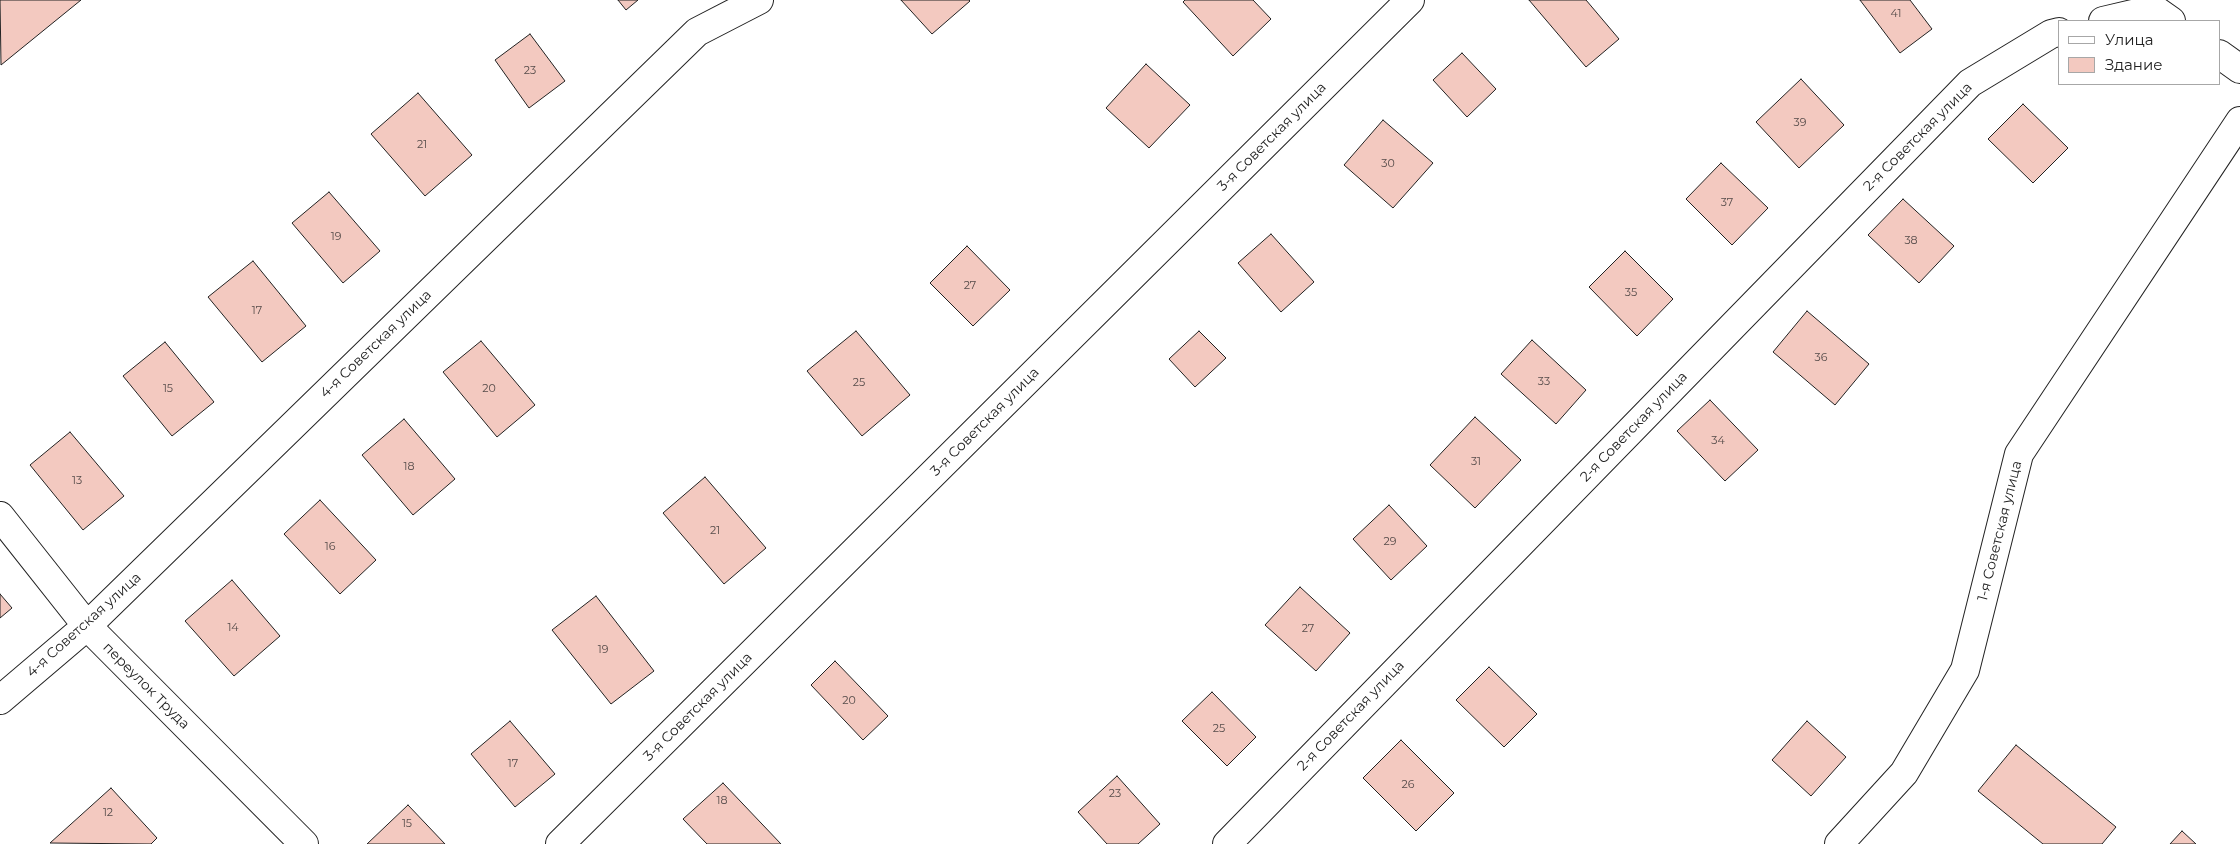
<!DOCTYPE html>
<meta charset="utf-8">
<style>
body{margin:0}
#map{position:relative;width:2240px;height:844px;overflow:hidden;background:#fff;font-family:Montserrat,sans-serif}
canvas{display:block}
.legend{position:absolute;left:2058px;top:20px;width:162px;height:65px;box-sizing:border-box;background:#fff;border:1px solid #a7a7a7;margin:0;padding:6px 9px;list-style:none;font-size:15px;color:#222}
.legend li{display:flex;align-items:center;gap:10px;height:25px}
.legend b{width:25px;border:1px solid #a7a7a7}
</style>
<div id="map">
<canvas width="2240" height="844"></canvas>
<ul class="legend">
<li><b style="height:6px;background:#fff"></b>Улица</li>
<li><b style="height:14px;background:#f3c9c0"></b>Здание</li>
</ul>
</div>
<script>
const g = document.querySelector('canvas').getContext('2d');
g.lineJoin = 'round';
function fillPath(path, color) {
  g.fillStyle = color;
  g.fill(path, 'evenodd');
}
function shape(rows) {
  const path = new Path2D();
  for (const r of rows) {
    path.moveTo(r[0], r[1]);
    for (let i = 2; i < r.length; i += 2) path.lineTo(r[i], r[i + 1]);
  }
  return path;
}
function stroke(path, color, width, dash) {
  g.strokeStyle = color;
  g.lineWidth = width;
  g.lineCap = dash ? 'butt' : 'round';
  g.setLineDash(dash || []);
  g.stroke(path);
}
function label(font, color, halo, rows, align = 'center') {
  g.font = font + ' Montserrat,sans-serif';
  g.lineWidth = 4;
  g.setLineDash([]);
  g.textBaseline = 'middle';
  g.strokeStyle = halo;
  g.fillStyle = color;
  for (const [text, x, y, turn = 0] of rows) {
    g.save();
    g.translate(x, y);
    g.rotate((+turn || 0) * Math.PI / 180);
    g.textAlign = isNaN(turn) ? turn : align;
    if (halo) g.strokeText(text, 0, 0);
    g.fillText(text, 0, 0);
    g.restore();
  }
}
const building = shape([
 [0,0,81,0,1,65,0,0],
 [618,0,638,0,626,10,618,0],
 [901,0,969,0,970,1,932,34,901,0],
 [1185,0,1253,0,1271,19,1233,56,1183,2,1185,0],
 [1529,0,1586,0,1619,39,1586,67,1529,0],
 [1860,0,1910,0,1932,29,1900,53,1860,0],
 [530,34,565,81,529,108,495,60,530,34],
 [1462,53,1496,89,1467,117,1433,80,1462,53],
 [1146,64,1190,105,1149,148,1106,108,1146,64],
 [1801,79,1844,125,1799,168,1756,122,1801,79],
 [418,93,472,155,425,196,371,134,418,93],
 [2023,104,2068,148,2033,183,1988,139,2023,104],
 [1383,120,1433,163,1393,208,1344,165,1383,120],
 [1721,163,1768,208,1732,245,1686,199,1721,163],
 [329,192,380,251,343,283,292,223,329,192],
 [1903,199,1954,246,1919,283,1868,235,1903,199],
 [1271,234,1314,282,1281,312,1238,263,1271,234],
 [967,246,1010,290,973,326,930,283,967,246],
 [1625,251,1673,299,1637,336,1589,287,1625,251],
 [253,261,306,326,262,362,208,297,253,261],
 [1807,311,1869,364,1835,405,1773,352,1807,311],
 [856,331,910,395,862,436,807,371,856,331],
 [1199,331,1226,358,1195,387,1169,359,1199,331],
 [1532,340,1586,390,1556,424,1501,374,1532,340],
 [481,341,535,405,497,437,443,372,481,341],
 [165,342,214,402,172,436,123,376,165,342],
 [1710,400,1758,450,1725,481,1677,431,1710,400],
 [1475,417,1521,460,1475,508,1430,465,1475,417],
 [404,419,455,479,413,515,362,455,404,419],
 [70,432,124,496,83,530,30,465,70,432],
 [705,477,766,548,724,584,663,513,705,477],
 [320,500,376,560,340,594,284,534,320,500],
 [1389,505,1427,546,1391,580,1353,539,1389,505],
 [232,580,280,636,234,676,185,621,232,580],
 [1300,587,1350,633,1316,671,1265,625,1300,587],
 [0,594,12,608,0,618,0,594],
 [596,596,654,671,611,704,552,630,596,596],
 [835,661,888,716,863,740,811,685,835,661],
 [1489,667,1537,714,1504,747,1456,700,1489,667],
 [1212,692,1256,737,1227,766,1182,721,1212,692],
 [510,721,555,774,515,807,471,754,510,721],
 [1807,721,1846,757,1811,796,1772,760,1807,721],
 [1401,740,1454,793,1416,831,1363,778,1401,740],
 [2016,745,2116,827,2102,844,2043,844,1978,791,2016,745],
 [1117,776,1160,824,1138,844,1107,844,1078,812,1117,776],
 [723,783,781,844,707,844,683,819,723,783],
 [111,788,157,838,151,844,50,843,111,788],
 [408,805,445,844,367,844,408,805],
 [2182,831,2196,844,2170,844,2182,831]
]);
const minor = shape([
 [2103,21,2154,9,2171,21],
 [2219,54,2240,69],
 [0,516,87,626,304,844],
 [0,700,87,626,697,32,759,0],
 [560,844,1410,0],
 [1227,844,1970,83,2051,34,2059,32],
 [1839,844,1904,773,1965,670,2019,454,2240,121]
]);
const numberNames = [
 ["41",1896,14],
 ["23",530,71],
 ["39",1800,123],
 ["21",422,145],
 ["30",1388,164],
 ["37",1727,203],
 ["19",336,237],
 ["38",1911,241],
 ["27",970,286],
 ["35",1631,293],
 ["17",257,311],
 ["36",1821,358],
 ["33",1544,382],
 ["25",859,383],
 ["15",168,389],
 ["20",489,389],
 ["34",1718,441],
 ["31",1476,462],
 ["18",409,467],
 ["13",77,481],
 ["21",715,531],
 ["29",1390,542],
 ["16",330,547],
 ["14",233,628],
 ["27",1308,629],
 ["19",603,650],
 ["20",849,701],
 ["25",1219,729],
 ["17",513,764],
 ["26",1408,785],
 ["23",1115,794],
 ["18",722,801],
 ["12",108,813],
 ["15",407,824]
];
const streetNames = [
 ["3-я Советская улица",1272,137,-45],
 ["2-я Советская улица",1918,137,-45],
 ["4-я Советская улица",376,344,-44],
 ["3-я Советская улица",985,422,-45],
 ["2-я Советская улица",1634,427,-46],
 ["1-я Советская улица",2000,531,-76],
 ["4-я Советская улица",84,625,-42],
 ["переулок Труда",146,686,45],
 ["3-я Советская улица",698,707,-45],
 ["2-я Советская улица",1351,716,-46]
];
fillPath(building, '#f3c9c0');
stroke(building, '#222', 1);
stroke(minor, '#222', 30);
stroke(minor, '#fff', 28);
label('11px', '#564c4a', null, numberNames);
label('14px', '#222', '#fff', streetNames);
</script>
